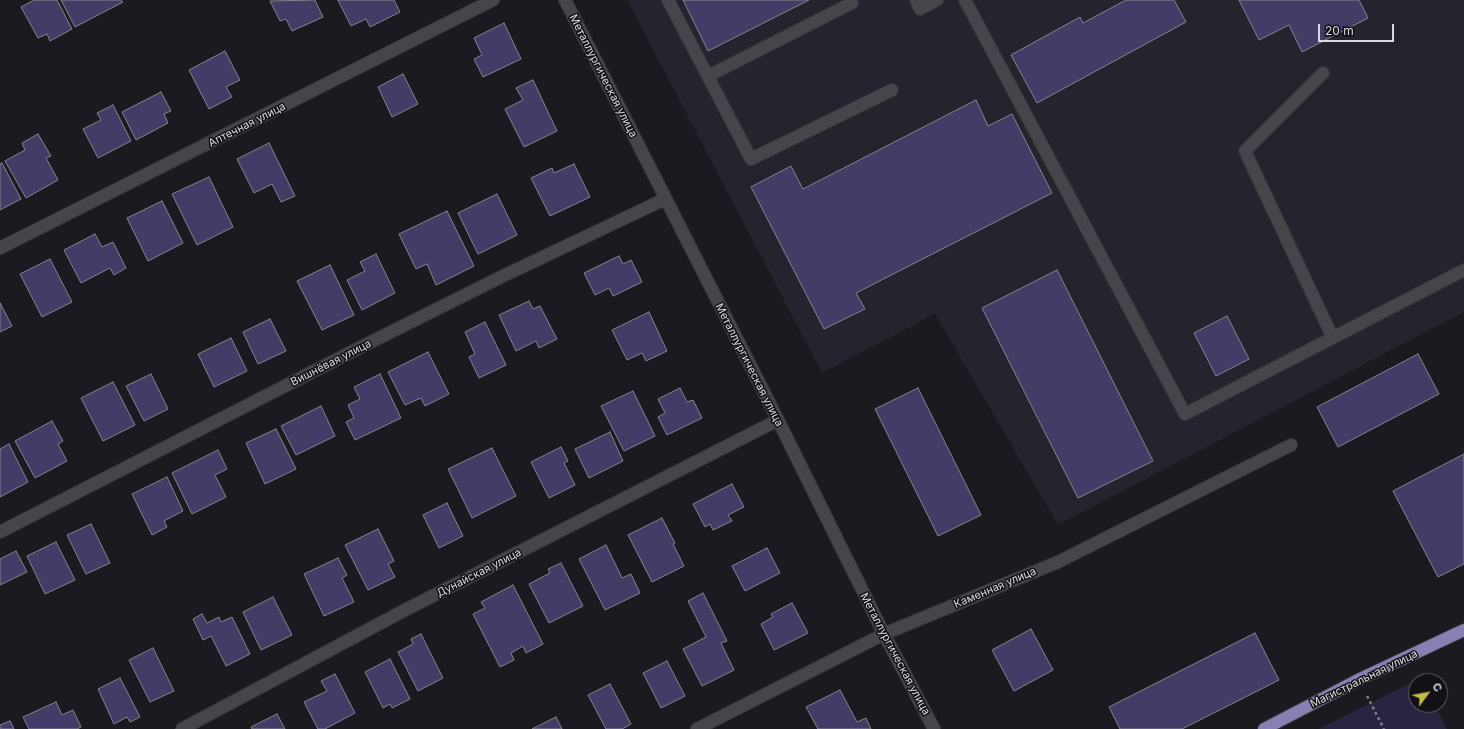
<!DOCTYPE html>
<meta charset="utf-8">
<style>
body{margin:0}
#map{position:relative;width:1464px;height:729px;overflow:hidden;background:#1b1a20;font-family:Inter,sans-serif}
canvas{display:block}
.north{position:absolute;left:1408px;top:673px;width:40px;height:40px;box-sizing:border-box;background:#121116;border:1px solid #626266;border-radius:50%;rotate:58deg;font-size:11px;font-weight:700;line-height:16px;text-align:center;color:#dbdbde}
.north::after{content:'';display:block;margin:auto;width:14px;height:18px;background:#c0be41;clip-path:polygon(50% 0,100% 100%,50% 72%,0 100%)}
.scale{position:absolute;left:1318px;top:24px;width:76px;height:18px;box-sizing:border-box;border:2px solid #dbdbde;border-top:0;padding-left:5px;font-size:12px;line-height:14px;white-space:nowrap;color:#dbdbde;-webkit-text-stroke:3px #121116;paint-order:stroke}
</style>
<div id="map">
<canvas width="1464" height="729"></canvas>
<div class="north">С</div>
<div class="scale">20 m</div>
</div>
<script>
const g = document.querySelector('canvas').getContext('2d');
g.lineJoin = 'round';
function fillPath(path, color) {
  g.fillStyle = color;
  g.fill(path, 'evenodd');
}
function shape(rows) {
  const path = new Path2D();
  for (const r of rows) {
    path.moveTo(r[0], r[1]);
    for (let i = 2; i < r.length; i += 2) path.lineTo(r[i], r[i + 1]);
  }
  return path;
}
function stroke(path, color, width, dash) {
  g.strokeStyle = color;
  g.lineWidth = width;
  g.lineCap = dash ? 'butt' : 'round';
  g.setLineDash(dash || []);
  g.stroke(path);
}
function label(font, color, halo, rows, align = 'center') {
  g.font = font + ' Inter,sans-serif';
  g.lineWidth = 3;
  g.setLineDash([]);
  g.textBaseline = 'middle';
  g.strokeStyle = halo;
  g.fillStyle = color;
  for (const [text, x, y, turn = 0] of rows) {
    g.save();
    g.translate(x, y);
    g.rotate((+turn || 0) * Math.PI / 180);
    g.textAlign = isNaN(turn) ? turn : align;
    if (halo) g.strokeText(text, 0, 0);
    g.fillText(text, 0, 0);
    g.restore();
  }
}
const built = shape([
 [627,0,1464,0,1464,312,1058,525,935,314,822,373]
]);
const green = shape([
 [1421,678,1422,681,1416,681,1416,705,1435,705,1447,729,1319,729]
]);
const building = shape([
 [34,0,57,0,72,29,50,41,47,34,38,38,21,7,34,0],
 [61,0,121,0,123,2,75,27,61,0],
 [315,0,323,17,292,31,286,19,280,21,270,1,315,0],
 [338,0,394,0,400,12,370,27,366,19,351,26,338,0],
 [683,0,809,0,708,51,683,0],
 [1126,0,1174,0,1186,22,1037,103,1011,55,1080,17,1083,23,1126,0],
 [1239,0,1359,0,1368,18,1302,52,1289,25,1259,40,1239,0],
 [504,23,521,59,483,77,474,59,482,55,474,38,504,23],
 [225,51,240,80,226,87,232,97,209,109,189,70,225,51],
 [403,74,418,104,392,117,378,87,403,74],
 [533,80,557,131,524,147,505,109,523,100,516,88,533,80],
 [161,92,171,111,164,114,168,123,136,140,122,112,161,92],
 [976,100,988,126,1012,114,1052,193,856,293,865,309,824,329,751,187,791,166,803,189,976,100],
 [113,105,131,141,98,158,83,129,101,120,97,113,113,105],
 [38,134,51,156,46,158,58,180,26,198,5,161,25,150,22,143,38,134],
 [269,143,295,196,281,202,272,184,254,193,237,159,269,143],
 [2,163,21,199,0,210,0,164,2,163],
 [574,164,590,197,550,216,531,178,552,168,554,173,574,164],
 [209,177,233,227,197,245,172,194,209,177],
 [497,194,517,235,478,254,458,213,497,194],
 [162,201,183,243,148,261,127,218,162,201],
 [447,211,474,266,436,285,427,264,416,269,399,234,447,211],
 [95,234,102,247,113,242,126,268,114,275,110,268,81,283,64,250,95,234],
 [376,254,395,293,362,310,347,280,365,271,360,262,376,254],
 [619,256,623,264,631,260,642,282,613,296,609,288,595,295,584,273,619,256],
 [50,259,72,302,42,317,20,274,50,259],
 [330,265,354,315,322,330,297,281,330,265],
 [1057,270,1153,461,1078,498,982,308,1057,270],
 [529,301,533,309,540,306,557,339,539,348,536,341,516,351,499,315,529,301],
 [0,303,12,326,0,332,0,303],
 [649,312,667,351,646,361,642,353,627,360,612,330,649,312],
 [1227,316,1249,359,1216,376,1194,333,1227,316],
 [270,319,286,351,258,364,243,332,270,319],
 [485,322,506,365,479,378,469,357,475,354,465,332,485,322],
 [231,338,247,371,214,387,198,354,231,338],
 [428,352,449,394,425,406,421,398,405,405,388,372,428,352],
 [1418,354,1439,394,1338,447,1317,407,1418,354],
 [151,374,168,409,144,421,126,386,151,374],
 [380,374,401,418,355,440,346,422,354,418,348,405,360,399,354,387,380,374],
 [113,382,135,425,103,441,81,398,113,382],
 [680,388,687,402,693,400,702,418,667,435,658,417,665,413,658,399,680,388],
 [918,388,981,515,938,536,875,409,918,388],
 [633,391,655,436,624,451,601,406,633,391],
 [321,406,335,436,296,455,281,426,321,406],
 [52,421,63,441,58,444,67,461,35,478,15,441,52,421],
 [276,429,296,469,265,484,246,443,276,429],
 [610,432,623,461,589,478,575,449,610,432],
 [9,444,28,482,0,497,0,449,9,444],
 [561,447,568,461,564,463,575,485,549,498,531,462,561,447],
 [492,448,516,496,472,518,448,469,492,448],
 [218,450,227,469,215,475,226,497,192,514,172,473,218,450],
 [1464,454,1464,564,1438,577,1393,491,1464,454],
 [167,477,183,511,164,521,167,527,152,535,132,494,167,477],
 [732,484,744,507,728,515,732,521,713,530,710,524,705,527,693,504,732,484],
 [447,503,463,536,439,548,423,515,447,503],
 [662,518,675,543,673,544,684,566,652,582,628,535,662,518],
 [91,524,110,563,86,574,67,535,91,524],
 [378,529,394,561,388,564,395,577,368,590,345,545,378,529],
 [56,542,75,580,45,594,27,556,56,542],
 [606,545,622,578,631,574,640,593,605,610,579,559,606,545],
 [767,548,780,573,745,591,732,566,767,548],
 [16,551,27,572,0,585,0,559,16,551],
 [338,558,347,575,342,578,354,602,324,616,304,574,338,558],
 [561,563,583,606,549,623,529,584,550,573,548,569,561,563],
 [513,585,543,644,526,653,523,646,511,653,514,660,500,667,473,614,485,608,481,602,513,585],
 [703,593,727,641,721,643,734,670,702,686,683,649,706,637,688,601,703,593],
 [273,597,292,635,261,650,243,612,273,597],
 [792,603,808,633,774,650,761,624,773,617,771,614,792,603],
 [202,614,207,623,219,617,221,622,232,617,250,654,226,666,211,636,203,640,193,619,202,614],
 [1031,629,1053,670,1014,691,992,650,1031,629],
 [1255,633,1279,680,1182,729,1120,729,1109,707,1255,633],
 [421,634,443,678,418,691,398,652,413,644,411,639,421,634],
 [153,648,174,691,150,702,129,660,153,648],
 [390,659,410,699,392,708,390,704,383,708,365,672,390,659],
 [667,661,685,696,661,708,643,673,667,661],
 [335,674,355,713,325,729,318,729,304,702,327,691,321,681,335,674],
 [120,678,140,717,130,722,127,717,114,724,98,689,120,678],
 [610,684,631,724,622,729,606,729,588,695,610,684],
 [840,690,857,722,866,718,871,729,818,729,806,707,840,690],
 [56,702,62,715,73,710,81,727,77,729,29,729,23,717,56,702],
 [277,714,285,729,252,729,251,727,277,714],
 [556,717,562,729,532,729,556,717],
 [10,721,14,729,0,729,0,725,10,721]
]);
const path = shape([
 [1367,696,1384,729]
]);
const minor = shape([
 [565,0,778,420,884,634,934,729],
 [668,0,751,159,892,90],
 [916,0,920,9,937,0],
 [965,0,1185,414,1464,270],
 [1323,73,1245,151,1332,336],
 [708,76,852,3],
 [0,248,493,0],
 [0,532,359,348,503,276,665,199],
 [182,729,407,609,778,420],
 [697,729,884,634,1058,562,1291,445]
]);
const major = shape([
 [1264,729,1358,680,1464,630]
]);
const streetNames = [
 ["Металлургическая улица",603,76,63],
 ["Аптечная улица",247,125,-27],
 ["Вишнёвая улица",331,363,-27],
 ["Металлургическая улица",749,365,63],
 ["Дунайская улица",479,573,-27],
 ["Каменная улица",995,588,-23],
 ["Металлургическая улица",895,654,62],
 ["Магистральная улица",1364,679,-26]
];
fillPath(built, '#24232e');
fillPath(green, '#282441');
fillPath(building, '#423d67');
stroke(building, '#85848b', 1);
stroke(minor, '#353538', 14);
stroke(major, '#353538', 14);
stroke(path, '#7d7c80', 2.5, [3, 3]);
stroke(minor, '#46454b', 12);
stroke(major, '#8781b3', 12);
label('11px', '#dbdbde', '#121116', streetNames);
</script>
